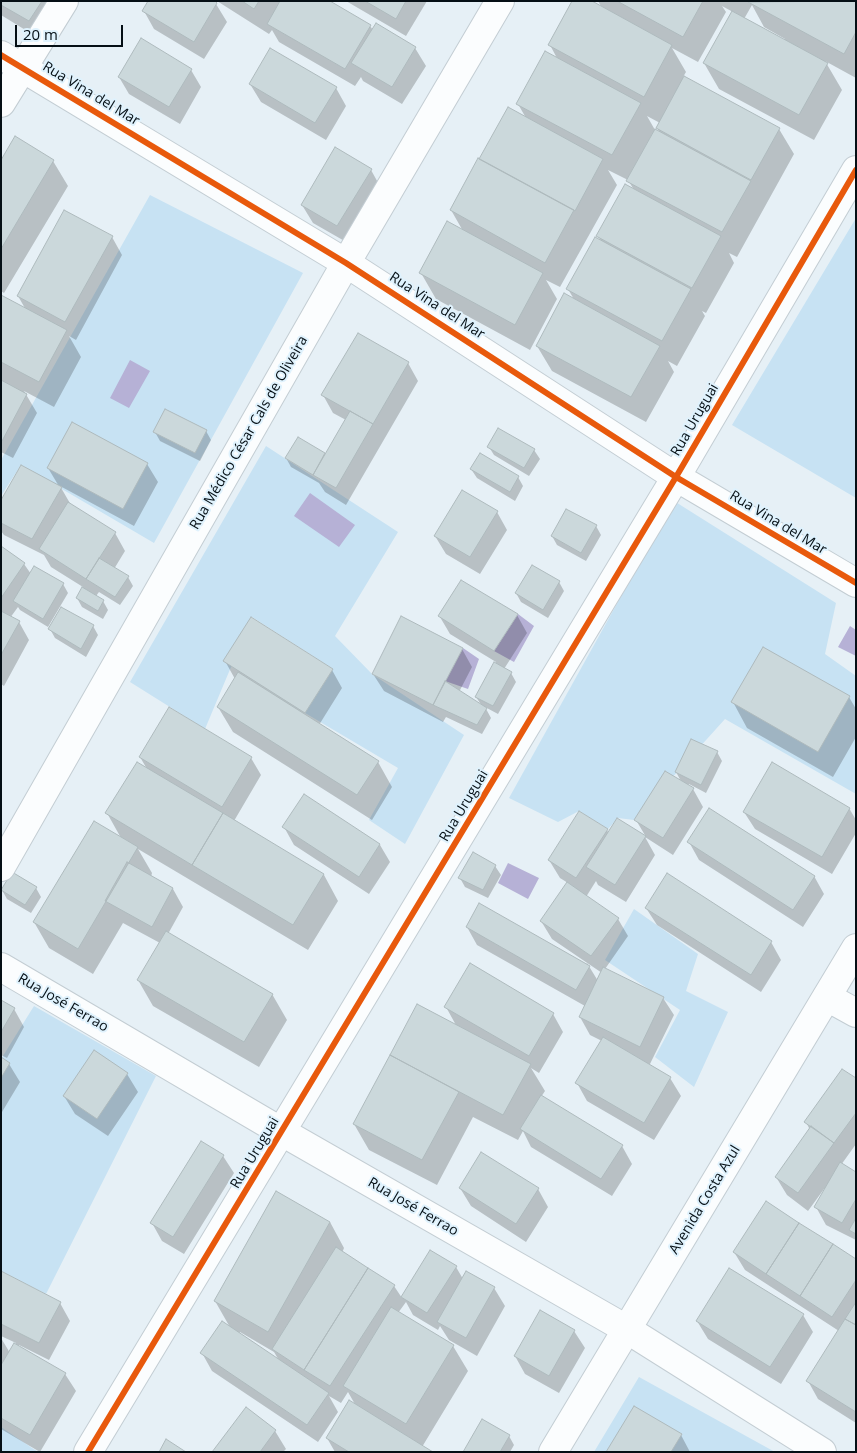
<!DOCTYPE html>
<meta charset="utf-8">
<style>
body{margin:0}
#map{position:relative;width:857px;height:1453px;overflow:hidden;background:#e6f0f6;font-family:"Open Sans",sans-serif}
canvas{display:block}
.frame{position:absolute;inset:0;border:2px solid #050f15;pointer-events:none}
.scale{position:absolute;left:15px;top:25px;width:108px;height:22px;box-sizing:border-box;border:2px solid #050f15;border-top:0;padding-left:6px;font-size:15px;line-height:18px;white-space:nowrap;color:#050f15;-webkit-text-stroke:4px #dff2fd;paint-order:stroke}
</style>
<div id="map">
<canvas width="857" height="1453"></canvas>
<div class="frame"></div>
<div class="scale">20 m</div>
</div>
<script>
const g = document.querySelector('canvas').getContext('2d');
g.lineJoin = 'round';
function fillPath(path, color) {
  g.fillStyle = color;
  g.fill(path, 'evenodd');
}
function shape(rows) {
  const path = new Path2D();
  for (const r of rows) {
    path.moveTo(r[0], r[1]);
    for (let i = 2; i < r.length; i += 2) path.lineTo(r[i], r[i + 1]);
  }
  return path;
}
function stroke(path, color, width, dash) {
  g.strokeStyle = color;
  g.lineWidth = width;
  g.lineCap = dash ? 'butt' : 'round';
  g.setLineDash(dash || []);
  g.stroke(path);
}
function label(font, color, halo, rows, align = 'center') {
  g.font = font + ' "Open Sans",sans-serif';
  g.lineWidth = 4;
  g.setLineDash([]);
  g.textBaseline = 'middle';
  g.strokeStyle = halo;
  g.fillStyle = color;
  for (const [text, x, y, turn = 0] of rows) {
    g.save();
    g.translate(x, y);
    g.rotate((+turn || 0) * Math.PI / 180);
    g.textAlign = isNaN(turn) ? turn : align;
    if (halo) g.strokeText(text, 0, 0);
    g.fillText(text, 0, 0);
    g.restore();
  }
}
const green = shape([
 [150,195,303,273,154,543,21,465,1,496,1,460],
 [856,218,856,498,732,425],
 [266,446,398,532,335,636,372,674,464,735,405,844,369,820,398,768,305,713,333,669,252,617,205,729,130,682],
 [674,501,836,603,825,654,856,676,856,794,725,719,634,820,618,818,608,829,579,811,558,822,509,798],
 [634,909,698,954,686,991,728,1012,694,1087,655,1057,680,1010,605,960],
 [34,1006,156,1076,46,1294,1,1271,1,1059],
 [639,1377,775,1452,594,1452],
 [1,1427,38,1452,1,1452]
]);
const water = shape([
 [130,360,150,371,129,408,110,398],
 [310,493,355,525,339,547,294,516],
 [518,614,534,626,514,662,494,651],
 [850,626,856,630,856,656,838,647],
 [463,648,479,659,468,689,445,681],
 [508,863,539,878,528,899,498,883]
]);
const shadow = shape([
 [1,1,56,1,40,39,1,15],
 [217,1,327,1,370,26,373,30,415,48,426,66,402,104,363,81,361,77,355,86,279,42,272,30,269,34],
 [346,1,427,1,406,36],
 [598,1,856,1,856,78,825,61,842,90,814,140,719,89,704,63,733,12,722,6,726,12,698,62,672,48,686,72,683,77,779,129,794,154,737,257,729,253,734,263,706,313,702,311,705,316,677,366,668,361,674,372,646,422,552,371,537,346,575,301,568,289,601,241,598,236,634,190,628,180,608,170,617,185,560,287,546,280,557,299,530,350,436,299,421,273,463,231,451,210,526,118,518,104,558,60,550,45,602,8],
 [752,5,764,27,785,39,784,41,744,19],
 [647,116,660,123,657,128,660,133,655,130],
 [216,4,227,22,204,59,154,29,144,11],
 [191,70,201,87,180,124,129,94,119,77],
 [250,84,336,88,346,106,326,140,261,102],
 [53,161,68,186,4,293,1,291,1,162],
 [371,170,381,188,348,243,313,223,302,205],
 [112,237,122,255,76,340,69,336,81,357,54,407,24,391,37,413,13,458,1,452,1,297,26,310,18,296],
 [408,363,418,381,346,505,325,492,319,483,291,467,286,458,298,438,326,455,346,420,333,413,323,395],
 [72,423,147,464,158,482,134,526,60,486,71,505,115,533,125,551,114,569,128,577,133,586,120,605,99,592,96,596,103,601,108,610,103,619,82,607,77,598,83,587,51,567,44,555,4,535,1,531,1,503,60,488,48,468],
 [206,431,211,440,200,461,160,441,155,432],
 [489,447,534,450,540,459,529,476,494,455],
 [471,469,518,477,523,486,515,501,477,478],
 [497,512,507,530,480,574,446,554,435,536],
 [596,526,601,535,586,561,557,545,552,536],
 [1,548,24,564,31,574,63,584,68,593,48,627,20,610,18,607,10,618,19,622,29,640,4,686,1,684],
 [532,566,559,582,564,591,548,618,521,602,516,593],
 [517,615,527,633,504,669,511,673,516,682,498,714,485,707,491,718,482,734,446,717,443,722,384,691,373,674,462,649,472,667,459,692,482,706,476,697,496,662,450,634,440,617],
 [93,626,98,635,86,657,55,638,50,629],
 [225,661,332,670,342,688,319,725,378,762,392,787,372,820,233,732,218,707,235,679],
 [849,697,856,709,856,737,833,777,747,728,733,702],
 [717,752,722,761,706,793,689,784,688,786,693,789,703,807,673,855,645,837,655,855,626,902,598,885,596,881,586,897,618,919,628,936,605,969,663,998,674,1015,649,1066,670,1078,681,1096,654,1140,587,1101,577,1083,602,1041,590,1035,580,1017,585,1006,477,945,467,927,586,965,587,963,598,981,602,973,552,939,541,921,568,883,560,878,549,860,607,830,609,834,618,819,646,837,636,820,682,783,676,772],
 [140,757,251,758,261,775,234,821,324,875,338,901,308,950,138,849,152,873,151,877,173,889,183,907,168,934,272,994,287,1020,259,1067,153,1006,138,980,160,943,123,923,93,974,49,948,34,922,121,838,107,813,147,769],
 [849,808,856,820,856,833,832,874,755,829,744,812],
 [284,827,380,845,390,862,369,894,294,845],
 [689,842,814,876,824,894,803,927,699,860],
 [495,866,501,875,488,898,465,887,460,878],
 [36,888,41,897,31,913,7,899,2,890],
 [646,908,771,942,781,960,761,992,657,925],
 [1,1002,14,1009,24,1027,7,1058,1,1055],
 [418,1006,457,1027,446,1007,553,1014,563,1032,539,1073,531,1068,545,1091,541,1097,622,1146,632,1164,612,1196,531,1147,523,1131,518,1140,473,1117,437,1185,369,1150,354,1124],
 [1,1059,9,1064,20,1082,2,1112],
 [127,1074,138,1092,108,1136,75,1114,64,1096],
 [856,1080,856,1144,841,1165,856,1173,856,1240,826,1225,816,1207,826,1190,824,1189,808,1211,787,1195,776,1177,810,1130,806,1122],
 [223,1156,234,1173,184,1254,162,1241,152,1223],
 [460,1188,538,1189,548,1207,526,1242,471,1206],
 [330,1222,344,1248,342,1253,394,1286,402,1298,431,1252,456,1267,463,1279,494,1288,505,1306,477,1356,449,1340,440,1326,438,1330,413,1315,406,1302,398,1313,453,1346,468,1371,422,1447,431,1452,335,1452,327,1438,356,1406,348,1392,341,1403,329,1396,338,1412,318,1442,212,1371,202,1353,231,1329,215,1301],
 [240,1332,274,1352,280,1362,239,1334],
 [734,1252,856,1261,856,1423,818,1399,808,1381,839,1331,745,1270],
 [1,1272,60,1303,70,1321,49,1360,19,1345,18,1347,65,1374,76,1391,40,1452,1,1429,1,1338,10,1353,16,1343,1,1336],
 [803,1315,813,1332,781,1384,708,1339,697,1321],
 [574,1331,585,1348,559,1393,525,1374,515,1356],
 [275,1431,286,1449,283,1452,214,1452],
 [681,1435,690,1452,608,1452],
 [509,1436,514,1445,510,1452,465,1452]
]);
const building = shape([
 [1,1,42,1,29,21,1,5,1,1],
 [148,1,215,1,217,3,194,42,142,11,148,1],
 [242,1,259,1,254,9,242,1],
 [280,1,330,1,371,25,345,69,267,24,280,1],
 [365,1,406,1,396,19,365,1],
 [572,1,592,1,672,45,644,97,548,45,572,1],
 [617,1,703,1,683,37,617,1],
 [856,1,856,32,844,54,748,2,856,1],
 [732,11,828,63,799,115,703,63,732,11],
 [376,23,416,47,392,87,351,63,376,23],
 [141,38,192,69,169,107,118,77,141,38],
 [270,48,337,87,315,123,249,84,270,48],
 [545,51,641,103,612,155,516,104,545,51],
 [684,76,780,128,751,180,656,128,684,76],
 [508,107,603,159,575,211,479,159,508,107],
 [655,129,751,181,722,232,626,181,655,129],
 [15,136,54,160,1,249,1,160,15,136],
 [335,147,372,169,337,226,301,205,335,147],
 [478,158,574,210,545,263,450,210,478,158],
 [625,184,721,236,692,288,596,236,625,184],
 [64,210,113,236,65,322,17,296,64,210],
 [447,221,543,273,515,325,419,273,447,221],
 [595,237,691,289,662,341,566,289,595,237],
 [564,293,660,346,631,397,536,346,564,293],
 [1,295,67,330,39,382,1,362,1,295],
 [358,333,409,362,373,424,321,395,358,333],
 [1,380,27,394,2,441,1,440,1,380],
 [165,409,207,430,195,453,153,432,165,409],
 [350,411,373,424,336,488,313,475,350,411],
 [72,422,148,463,123,509,47,468,72,422],
 [498,428,535,449,524,468,487,447,498,428],
 [298,437,325,453,313,475,285,458,298,437],
 [480,453,519,476,510,492,470,469,480,453],
 [21,465,62,487,32,539,1,523,1,500,21,465],
 [462,490,498,511,470,557,434,536,462,490],
 [68,502,116,532,86,579,39,549,68,502],
 [566,509,597,525,581,553,551,536,566,509],
 [1,546,25,563,1,598,1,546],
 [99,558,129,576,115,597,86,579,99,558],
 [532,565,560,581,543,610,515,593,532,565],
 [34,566,64,583,43,619,13,601,34,566],
 [461,580,518,614,494,651,438,616,461,580],
 [82,587,104,600,98,611,76,598,82,587],
 [61,607,94,625,81,649,48,629,61,607],
 [1,611,20,621,1,655,1,611],
 [401,616,463,648,433,705,372,674,401,616],
 [251,617,333,669,305,713,223,661,251,617],
 [763,647,850,696,818,752,731,702,763,647],
 [494,662,512,672,493,706,475,697,494,662],
 [238,672,379,761,357,795,217,707,238,672],
 [445,681,487,708,477,725,433,705,445,681],
 [169,707,252,757,222,807,139,757,169,707],
 [691,739,718,751,701,785,675,772,691,739],
 [137,762,223,813,192,865,105,813,137,762],
 [772,762,850,808,822,857,743,812,772,762],
 [665,771,694,788,663,838,634,820,665,771],
 [304,794,380,844,359,877,282,827,304,794],
 [709,808,815,876,793,910,687,842,709,808],
 [579,811,608,829,576,878,548,860,579,811],
 [223,813,324,874,293,925,192,865,223,813],
 [617,818,646,836,615,885,586,867,617,818],
 [94,821,138,847,78,949,33,922,94,821],
 [473,852,496,865,483,890,458,878,473,852],
 [127,862,173,888,152,927,105,901,127,862],
 [12,872,37,887,25,905,1,890,12,872],
 [667,873,772,941,751,975,645,908,667,873],
 [567,882,619,918,591,956,540,921,567,882],
 [479,903,590,966,576,990,466,927,479,903],
 [166,931,273,994,244,1042,137,980,166,931],
 [470,963,554,1013,529,1056,444,1007,470,963],
 [603,967,664,997,640,1047,579,1017,603,967],
 [1,1000,15,1008,1,1032,1,1000],
 [417,1004,531,1064,503,1115,390,1055,417,1004],
 [603,1037,671,1077,644,1123,575,1083,603,1037],
 [94,1050,128,1073,97,1119,63,1096,94,1050],
 [390,1055,459,1092,422,1160,353,1124,390,1055],
 [1,1057,10,1063,1,1078,1,1057],
 [842,1069,856,1078,856,1113,834,1143,804,1122,842,1069],
 [541,1095,623,1145,601,1179,520,1129,541,1095],
 [811,1126,834,1143,798,1193,775,1177,811,1126],
 [201,1141,224,1155,173,1237,150,1223,201,1141],
 [481,1152,539,1188,516,1224,459,1188,481,1152],
 [840,1162,856,1172,856,1199,842,1223,814,1207,840,1162],
 [276,1191,330,1222,268,1332,214,1301,276,1191],
 [766,1201,799,1223,766,1274,733,1252,766,1201],
 [856,1218,856,1234,849,1230,856,1218],
 [799,1223,833,1244,800,1296,766,1274,799,1223],
 [833,1244,856,1259,856,1280,832,1317,800,1296,833,1244],
 [336,1247,368,1268,304,1370,272,1349,336,1247],
 [430,1250,457,1266,427,1313,401,1297,430,1250],
 [368,1268,395,1285,330,1386,304,1370,368,1268],
 [729,1268,804,1314,770,1367,696,1321,729,1268],
 [1,1271,61,1302,39,1343,1,1324,1,1271],
 [466,1271,495,1287,466,1338,437,1322,466,1271],
 [856,1302,856,1325,845,1319,856,1302],
 [391,1307,454,1345,406,1424,343,1386,391,1307],
 [540,1310,575,1330,549,1376,514,1356,540,1310],
 [845,1319,856,1325,856,1412,806,1381,845,1319],
 [222,1321,329,1393,307,1425,200,1353,222,1321],
 [14,1343,66,1373,30,1435,1,1418,1,1365,14,1343],
 [349,1400,433,1452,349,1452,326,1438,349,1400],
 [634,1406,682,1434,671,1452,606,1452,634,1406],
 [246,1407,276,1430,260,1452,212,1452,246,1407],
 [482,1419,510,1435,500,1452,463,1452,482,1419],
 [166,1439,186,1452,159,1452,166,1439]
]);
const minor = shape([
 [1,55,346,263,676,477,856,583],
 [1,103,64,1],
 [1,867,346,263,500,1],
 [1,967,282,1132,628,1330,822,1452],
 [827,997,856,1013],
 [88,1452,676,477,856,170]
]);
const tertiary = shape([
 [553,1452,856,948]
]);
const cycleway = shape([
 [1,55,346,263,676,477,856,583],
 [88,1452,676,477,856,170]
]);
const streetNames = [
 ["Rua Vina del Mar",91,94,31],
 ["Rua Vina del Mar",437,306,33],
 ["Rua Uruguai",695,420,-60],
 ["Rua Médico César Cals de Oliveira",249,433,-60],
 ["Rua Vina del Mar",778,523,31],
 ["Rua Uruguai",464,806,-59],
 ["Rua José Ferrao",63,1003,30],
 ["Rua Uruguai",255,1153,-59],
 ["Avenida Costa Azul",705,1200,-59],
 ["Rua José Ferrao",413,1207,30]
];
fillPath(green, '#c7e2f3');
fillPath(water, '#b6b1d6');
fillPath(shadow, '#0003');
fillPath(building, '#cbd8db');
stroke(building, '#aebabd', 1);
stroke(minor, '#c3cdd3', 30);
stroke(tertiary, '#c3cdd3', 30);
stroke(minor, '#fbfdfe', 28);
stroke(tertiary, '#fbfdfe', 28);
stroke(cycleway, '#e8590c', 6);
label('14px', '#050f15', '#dff2fd', streetNames);
</script>
